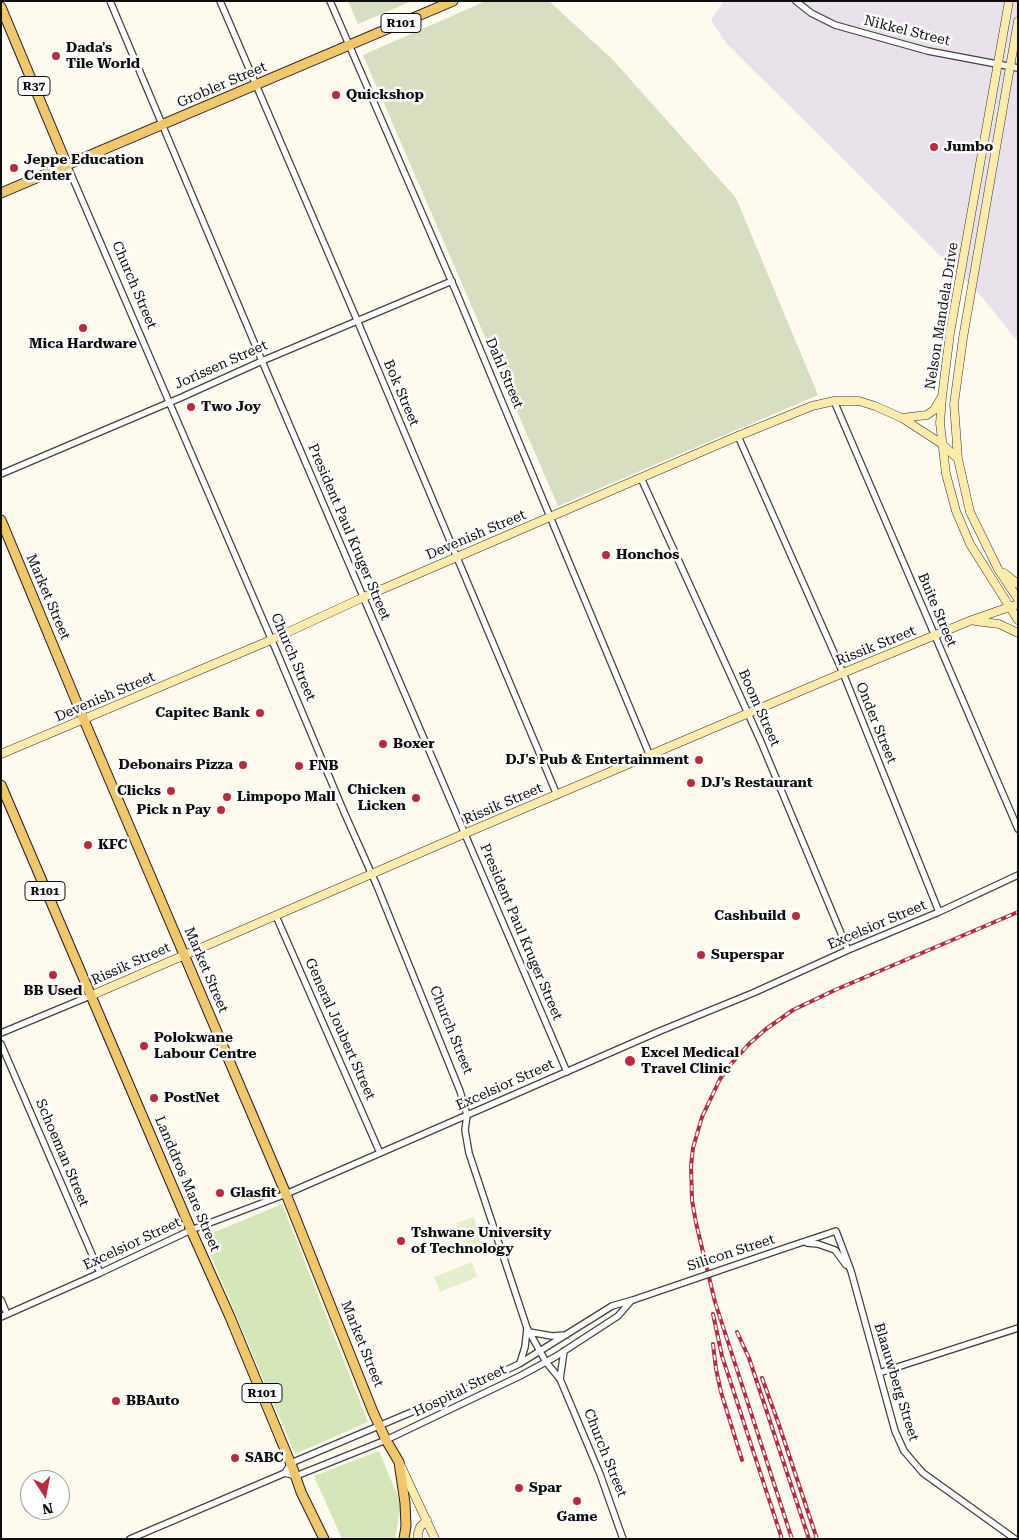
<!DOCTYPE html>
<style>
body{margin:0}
#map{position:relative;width:1019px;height:1540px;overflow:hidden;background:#fefaee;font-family:"Roboto Serif",serif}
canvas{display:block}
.frame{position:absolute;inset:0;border:2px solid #0d0d0d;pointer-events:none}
.north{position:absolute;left:20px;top:1470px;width:50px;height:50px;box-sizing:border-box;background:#fff;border:1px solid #9e9e9e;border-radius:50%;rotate:169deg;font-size:14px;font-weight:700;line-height:20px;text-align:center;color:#0d0d0d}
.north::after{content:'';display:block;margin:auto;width:18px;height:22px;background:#b62c3e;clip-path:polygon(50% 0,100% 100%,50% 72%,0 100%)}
</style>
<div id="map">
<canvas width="1019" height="1540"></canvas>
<div class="frame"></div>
<div class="north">N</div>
</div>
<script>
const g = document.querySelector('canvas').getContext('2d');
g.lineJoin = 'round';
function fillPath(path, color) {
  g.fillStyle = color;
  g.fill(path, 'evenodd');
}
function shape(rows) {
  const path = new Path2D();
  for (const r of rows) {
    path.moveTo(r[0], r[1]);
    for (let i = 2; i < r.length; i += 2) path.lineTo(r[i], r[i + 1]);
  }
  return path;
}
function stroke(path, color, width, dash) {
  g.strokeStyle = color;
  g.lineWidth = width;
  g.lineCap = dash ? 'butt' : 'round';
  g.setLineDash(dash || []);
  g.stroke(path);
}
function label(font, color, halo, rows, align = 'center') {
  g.font = font + ' "Roboto Serif",serif';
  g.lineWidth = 5;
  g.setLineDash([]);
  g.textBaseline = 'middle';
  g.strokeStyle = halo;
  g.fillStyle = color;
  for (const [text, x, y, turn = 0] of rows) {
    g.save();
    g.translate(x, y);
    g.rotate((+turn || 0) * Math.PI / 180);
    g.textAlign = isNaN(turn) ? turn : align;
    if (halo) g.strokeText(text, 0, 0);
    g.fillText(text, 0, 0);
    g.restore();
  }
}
const industrial = shape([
 [724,1,1018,1,1018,342,982,297,726,43,711,20]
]);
const green = shape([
 [282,1204,368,1422,295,1454,203,1237],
 [379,1451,401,1504,395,1539,342,1539,314,1476]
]);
const cemetery = shape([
 [348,1,412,1,358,24],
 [486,1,549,1,613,60,736,198,818,395,558,506,363,55]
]);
const pitch = shape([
 [474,1217,484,1250,466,1255,456,1223],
 [472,1262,477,1277,440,1292,434,1277]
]);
const minor = shape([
 [110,1,262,361,567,1072],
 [220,1,357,320,557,795],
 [330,1,457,294,650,756],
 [796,1,811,13,835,25,928,51,1018,68],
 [67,165,276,650,344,812,377,886,460,1091,467,1115,465,1130,469,1153,527,1328,546,1362,560,1379,600,1474,623,1539],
 [834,401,1018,829],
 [738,436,843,673,939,912],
 [1,474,180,398,262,361,452,281],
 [641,478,761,742,848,950],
 [276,916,380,1153],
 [1,1033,90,996],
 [1,1044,100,1273],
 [807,1243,818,1244,835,1250,846,1265],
 [791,1246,836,1231,851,1271,895,1431,904,1451,923,1473,1015,1539],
 [1,1300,7,1314],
 [1,1317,100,1273,191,1230,286,1194,660,1031,753,993,848,950,939,912,1018,875],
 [529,1332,552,1336,566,1335],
 [520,1363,525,1347,527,1328],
 [879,1373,1018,1328],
 [560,1379,564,1351],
 [285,1473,296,1476,386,1440,520,1376,555,1357,618,1316,631,1301],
 [130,1539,285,1473,291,1463,471,1387,519,1364,612,1306,633,1300]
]);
const secondary = shape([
 [1009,1,950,333,942,397,940,423,946,474,956,511,970,544,1018,620],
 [1018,21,963,338,954,404,958,459,970,512,998,569,1018,599],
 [902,418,927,415,934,410,941,398],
 [1004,573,1018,584],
 [975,621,999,624,1018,633],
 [1,754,271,640,364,597,738,436,812,406,834,401,859,401,875,406,902,418,942,444,958,459],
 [90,996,466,833,843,673,972,620,1018,604],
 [401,1466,435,1539],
 [418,1539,418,1533,420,1527,427,1520]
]);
const primary = shape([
 [1,7,67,165],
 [1,193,453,1],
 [1,520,84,720,286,1194,373,1412,386,1440,399,1462,405,1503,406,1526,404,1539],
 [1,785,191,1230,230,1317,293,1469,301,1492,324,1539]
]);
const rail = shape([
 [713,1314,722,1356,782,1539],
 [737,1332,749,1358,809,1539],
 [713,1344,716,1369,721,1392,742,1460],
 [762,1378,778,1422,817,1539],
 [792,1539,715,1302,696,1223,692,1200,691,1166,693,1148,702,1117,720,1079,731,1064,749,1044,766,1029,793,1010,835,990,1018,912]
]);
const minorBridge = shape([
 [633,1300,791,1246]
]);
const markers = [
 [56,56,5,"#b62c3e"],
 [336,95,5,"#b62c3e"],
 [934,147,5,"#b62c3e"],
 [14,168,5,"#b62c3e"],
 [83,328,5,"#b62c3e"],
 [191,407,5,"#b62c3e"],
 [606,555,5,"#b62c3e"],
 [260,713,5,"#b62c3e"],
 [383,744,5,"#b62c3e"],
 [699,760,5,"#b62c3e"],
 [243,765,5,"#b62c3e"],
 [299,766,5,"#b62c3e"],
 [691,783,5,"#b62c3e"],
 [171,791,5,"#b62c3e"],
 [227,797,5,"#b62c3e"],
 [416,798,5,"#b62c3e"],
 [221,810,5,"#b62c3e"],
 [88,845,5,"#b62c3e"],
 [796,916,5,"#b62c3e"],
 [701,955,5,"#b62c3e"],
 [53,975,5,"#b62c3e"],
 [144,1046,5,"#b62c3e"],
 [630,1061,6,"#b62c3e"],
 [154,1098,5,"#b62c3e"],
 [220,1193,5,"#b62c3e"],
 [401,1241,5,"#b62c3e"],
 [116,1401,5,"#b62c3e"],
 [235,1458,5,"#b62c3e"],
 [519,1488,5,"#b62c3e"],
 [577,1501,5,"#b62c3e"]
];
const shields = [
 [401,23,40],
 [34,86,32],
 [45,891,40],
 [262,1393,40]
];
const shieldNames = [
 ["R101",401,23],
 ["R37",34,86],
 ["R101",45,891],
 ["R101",262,1393]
];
const streetNames = [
 ["Nikkel Street",907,31,14],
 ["Grobler Street",222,85,-23],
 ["Church Street",134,285,67],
 ["Nelson Mandela Drive",942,316,-81],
 ["Jorissen Street",221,365,-24],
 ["Dahl Street",504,373,67],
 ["Bok Street",401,393,67],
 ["President Paul Kruger Street",349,532,67],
 ["Devenish Street",476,535,-23],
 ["Market Street",48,597,67],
 ["Buite Street",937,610,67],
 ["Rissik Street",876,646,-22],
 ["Church Street",293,657,67],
 ["Devenish Street",105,697,-23],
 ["Boom Street",759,708,66],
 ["Onder Street",876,723,68],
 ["Rissik Street",503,804,-23],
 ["Excelsior Street",877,925,-23],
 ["President Paul Kruger Street",521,932,67],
 ["Rissik Street",131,964,-24],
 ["Market Street",206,970,67],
 ["General Joubert Street",340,1029,66],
 ["Church Street",451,1030,68],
 ["Excelsior Street",505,1085,-24],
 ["Schoeman Street",62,1153,67],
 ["Landdros Mare Street",187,1184,67],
 ["Excelsior Street",132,1244,-25],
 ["Silicon Street",731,1253,-18],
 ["Market Street",362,1344,68],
 ["Blaauwberg Street",896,1382,73],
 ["Hospital Street",460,1391,-26],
 ["Church Street",605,1453,68]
];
const poiNames = [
 ["Dada's",66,48],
 ["Tile World",66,64],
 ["Quickshop",346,95],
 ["Jumbo",944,147],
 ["Jeppe Education",24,160],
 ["Center",24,176],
 ["Mica Hardware",83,344,"center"],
 ["Two Joy",201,407],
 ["Honchos",616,555],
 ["Capitec Bank",250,713,"right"],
 ["Boxer",393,744],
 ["DJ's Pub & Entertainment",689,760,"right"],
 ["Debonairs Pizza",233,765,"right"],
 ["FNB",309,766],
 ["DJ's Restaurant",701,783],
 ["Chicken",406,790,"right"],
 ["Licken",406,806,"right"],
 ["Clicks",161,791,"right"],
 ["Limpopo Mall",237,797],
 ["Pick n Pay",211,810,"right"],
 ["KFC",98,845],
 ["Cashbuild",786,916,"right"],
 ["Superspar",711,955],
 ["BB Used",53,991,"center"],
 ["Polokwane",154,1038],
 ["Labour Centre",154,1054],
 ["Excel Medical",641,1053],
 ["Travel Clinic",641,1069],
 ["PostNet",164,1098],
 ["Glasfit",230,1193],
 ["Tshwane University",411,1233],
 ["of Technology",411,1249],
 ["BBAuto",126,1401],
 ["SABC",245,1458],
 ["Spar",529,1488],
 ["Game",577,1517,"center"]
];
fillPath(industrial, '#eae2eb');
fillPath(green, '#d5e7b9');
fillPath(cemetery, '#d7dfc0');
fillPath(pitch, '#e5eecb');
stroke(minor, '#404040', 8);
stroke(secondary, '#2f2f2f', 9);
stroke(primary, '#1e1e1e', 11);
stroke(minor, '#fff', 5.5);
stroke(secondary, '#fbecac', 8);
stroke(primary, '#f2c66b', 9);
stroke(rail, '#b62c3e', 4);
stroke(rail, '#fff', 2, [5.5]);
stroke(minorBridge, '#404040', 8, []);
stroke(minorBridge, '#fff', 5.5);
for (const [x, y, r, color] of markers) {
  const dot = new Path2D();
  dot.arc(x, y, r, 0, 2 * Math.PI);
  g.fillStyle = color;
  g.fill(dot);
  stroke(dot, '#fff', 2);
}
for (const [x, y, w] of shields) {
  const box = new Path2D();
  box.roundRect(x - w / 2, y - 9.5, w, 19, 4);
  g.fillStyle = '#fff';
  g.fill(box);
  stroke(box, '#0d0d0d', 1);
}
label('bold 12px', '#0d0d0d', null, shieldNames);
label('14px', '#0d0d0d', '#fff', streetNames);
label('bold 14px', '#0d0d0d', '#fff', poiNames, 'left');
</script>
